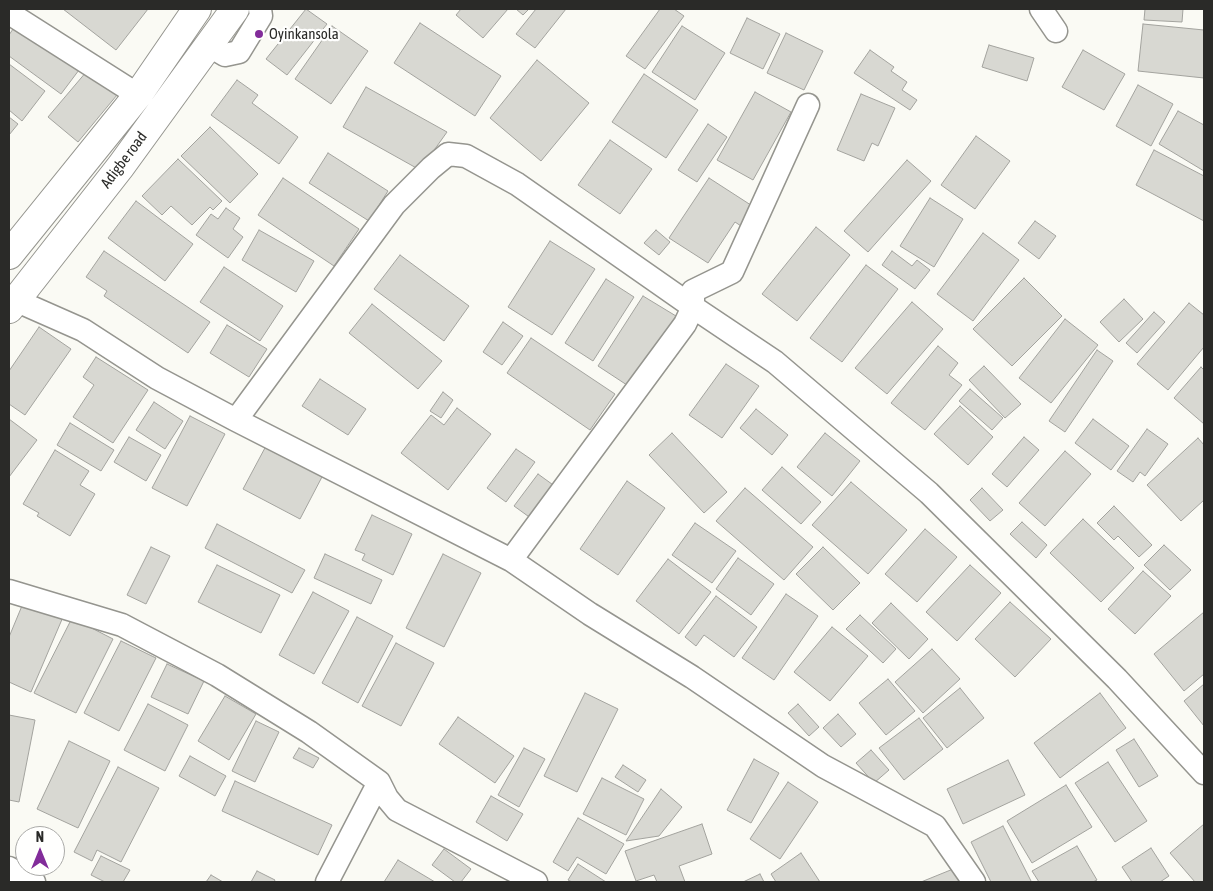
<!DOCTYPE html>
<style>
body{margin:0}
#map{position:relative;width:1213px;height:891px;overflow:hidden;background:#fafaf4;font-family:"Asap Condensed",sans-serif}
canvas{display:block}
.frame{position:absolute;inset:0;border:10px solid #2a2a28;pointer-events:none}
.north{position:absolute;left:15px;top:826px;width:50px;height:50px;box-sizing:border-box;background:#fffffe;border:1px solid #aaaaa8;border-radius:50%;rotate:0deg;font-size:14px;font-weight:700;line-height:20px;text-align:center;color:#2a2a28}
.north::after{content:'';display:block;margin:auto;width:18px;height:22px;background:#822c9a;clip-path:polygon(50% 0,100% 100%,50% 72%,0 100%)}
</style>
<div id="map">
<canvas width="1213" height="891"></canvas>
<div class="frame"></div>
<div class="north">N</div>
</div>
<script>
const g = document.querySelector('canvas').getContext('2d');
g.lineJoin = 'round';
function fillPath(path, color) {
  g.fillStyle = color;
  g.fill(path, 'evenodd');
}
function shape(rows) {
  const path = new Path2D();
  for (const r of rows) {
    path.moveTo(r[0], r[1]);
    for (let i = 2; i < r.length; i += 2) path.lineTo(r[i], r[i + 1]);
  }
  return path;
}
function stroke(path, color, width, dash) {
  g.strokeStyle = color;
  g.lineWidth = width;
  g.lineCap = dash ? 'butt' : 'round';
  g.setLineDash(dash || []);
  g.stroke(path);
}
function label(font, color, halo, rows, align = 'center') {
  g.font = font + ' "Asap Condensed",sans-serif';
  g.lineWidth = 4.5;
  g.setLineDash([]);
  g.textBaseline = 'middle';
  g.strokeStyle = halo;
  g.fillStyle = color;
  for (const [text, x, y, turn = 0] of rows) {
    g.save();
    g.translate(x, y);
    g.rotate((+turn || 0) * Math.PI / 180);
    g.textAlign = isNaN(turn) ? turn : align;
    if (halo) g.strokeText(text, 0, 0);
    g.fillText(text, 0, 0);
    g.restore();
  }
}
const building = shape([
 [63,9,148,9,116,50,63,9],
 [306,9,327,24,287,75,266,59,306,9],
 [461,9,508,9,483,38,456,15,461,9],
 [516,9,529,9,523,15,516,9],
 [536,9,566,9,535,48,516,34,536,9],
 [660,9,674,9,684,16,645,69,626,56,660,9],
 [1145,9,1183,9,1182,22,1144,20,1145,9],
 [747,18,780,34,763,69,730,53,747,18],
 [17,23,79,70,61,94,9,56,9,35,17,23],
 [420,23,501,76,475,116,394,63,420,23],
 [1143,24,1204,30,1204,78,1138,71,1143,24],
 [332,26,368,51,331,104,295,79,332,26],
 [682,26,725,53,695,100,652,72,682,26],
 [786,33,823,51,804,90,767,73,786,33],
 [989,45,1034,58,1027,81,982,67,989,45],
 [870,50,894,67,891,71,907,82,902,90,917,100,910,110,854,73,870,50],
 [1083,50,1125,74,1104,110,1062,87,1083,50],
 [537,60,589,103,541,161,490,118,537,60],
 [9,64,45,91,22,121,9,110,9,64],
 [87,71,117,95,78,142,48,117,87,71],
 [644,74,698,110,666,158,612,122,644,74],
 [237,80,258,95,252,103,298,137,279,164,211,115,237,80],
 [1138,85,1173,104,1151,146,1116,126,1138,85],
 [366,87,447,132,420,170,343,127,366,87],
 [755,92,791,112,753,180,717,160,755,92],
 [861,94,895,108,878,146,872,143,864,161,837,150,861,94],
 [1178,111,1204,125,1204,171,1159,144,1178,111],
 [9,117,18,124,9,135,9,117],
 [708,124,727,137,697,182,678,170,708,124],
 [210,127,258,174,230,203,181,156,210,127],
 [976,136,1010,161,975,209,941,185,976,136],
 [610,140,652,169,620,214,578,185,610,140],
 [1154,150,1204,176,1204,221,1136,185,1154,150],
 [328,153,388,191,369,221,309,183,328,153],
 [178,159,222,201,213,210,210,207,192,225,171,206,162,215,142,196,178,159],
 [907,160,931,181,868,252,844,231,907,160],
 [283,178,359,229,334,266,258,215,283,178],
 [709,178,757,209,744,228,735,222,708,263,669,238,709,178],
 [930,198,963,219,934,267,900,246,930,198],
 [136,201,193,244,165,281,108,238,136,201],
 [226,208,240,218,233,229,243,237,228,258,196,235,211,214,218,219,226,208],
 [1035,221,1056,236,1039,259,1018,243,1035,221],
 [816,227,850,255,797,321,762,294,816,227],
 [259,230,314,261,296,292,242,260,259,230],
 [656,230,670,242,659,255,644,243,656,230],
 [983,233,1019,260,973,321,937,294,983,233],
 [550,241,595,269,552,335,508,307,550,241],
 [104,251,210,322,188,353,104,296,107,291,86,277,104,251],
 [892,251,912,266,917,260,930,270,915,289,882,265,892,251],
 [400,255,469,306,444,341,374,289,400,255],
 [866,265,898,289,842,362,810,338,866,265],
 [224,267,283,306,260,341,200,302,224,267],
 [1024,278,1062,316,1012,366,973,329,1024,278],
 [606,279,634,297,593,361,565,343,606,279],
 [643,296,676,316,630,387,598,366,643,296],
 [1124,299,1143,319,1119,342,1100,322,1124,299],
 [912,302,943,329,887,394,855,368,912,302],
 [1189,303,1204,315,1204,347,1168,390,1137,364,1189,303],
 [372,304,442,361,418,389,349,333,372,304],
 [1154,312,1165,322,1137,353,1126,343,1154,312],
 [1065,319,1098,345,1051,403,1019,378,1065,319],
 [503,322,523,336,502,365,483,352,503,322],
 [227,325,267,349,249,377,210,353,227,325],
 [39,327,71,349,25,415,9,404,9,371,39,327],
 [531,338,615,394,590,430,507,373,531,338],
 [938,346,958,363,949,375,962,385,925,430,891,403,938,346],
 [1097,350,1113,361,1065,432,1049,421,1097,350],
 [96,357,148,390,113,443,73,417,94,385,83,377,96,357],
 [726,364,759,386,722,438,689,415,726,364],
 [984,366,1021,404,1005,418,969,380,984,366],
 [1201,367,1204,370,1204,424,1174,398,1201,367],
 [320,379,366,409,348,435,302,406,320,379],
 [970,389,1003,418,992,430,959,401,970,389],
 [443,392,453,400,441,418,430,411,443,392],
 [154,402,183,421,165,449,136,430,154,402],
 [960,406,993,437,968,465,934,434,960,406],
 [457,408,491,434,448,490,401,453,431,415,444,425,457,408],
 [756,409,788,435,772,455,740,428,756,409],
 [190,416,225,434,187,506,152,488,190,416],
 [9,419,37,440,9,477,9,419],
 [1093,419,1129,446,1111,470,1075,443,1093,419],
 [70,423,114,450,101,471,57,445,70,423],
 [1147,429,1168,444,1145,476,1140,472,1133,482,1117,471,1147,429],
 [672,433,727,492,704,513,649,455,672,433],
 [825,433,860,461,832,496,797,467,825,433],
 [129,437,161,455,146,481,114,462,129,437],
 [1024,437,1039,450,1007,487,992,474,1024,437],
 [1198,438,1204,445,1204,500,1181,521,1147,485,1198,438],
 [266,446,323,475,300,519,243,489,266,446],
 [516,449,535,462,506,502,487,488,516,449],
 [55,450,89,471,80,485,95,494,70,536,37,516,39,513,23,504,55,450],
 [1065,451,1091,474,1045,526,1019,503,1065,451],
 [782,467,821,502,801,524,762,490,782,467],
 [538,474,556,487,532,519,514,506,538,474],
 [627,481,665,508,618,575,580,549,627,481],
 [851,482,907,530,868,574,812,525,851,482],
 [745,488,813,547,784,580,716,521,745,488],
 [982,488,1003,510,990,521,970,500,982,488],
 [1114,506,1152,545,1139,557,1118,536,1114,540,1097,523,1114,506],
 [372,515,412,534,393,575,362,560,365,554,355,550,372,515],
 [1083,519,1134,568,1101,602,1050,553,1083,519],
 [1022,522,1047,545,1036,558,1010,534,1022,522],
 [695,523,736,551,712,583,672,555,695,523],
 [217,524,305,570,292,593,205,548,217,524],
 [925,529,957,557,917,602,885,574,925,529],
 [1164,545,1191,570,1170,590,1144,565,1164,545],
 [151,547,170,556,146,604,127,595,151,547],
 [823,547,860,583,833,610,796,574,823,547],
 [325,554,382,580,371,604,314,578,325,554],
 [443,554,481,573,444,647,406,628,443,554],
 [738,558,774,584,751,615,716,589,738,558],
 [668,559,711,592,679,634,636,601,668,559],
 [217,565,280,595,261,633,198,602,217,565],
 [970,565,1001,593,957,641,926,612,970,565],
 [1143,571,1171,596,1135,634,1108,609,1143,571],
 [313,592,349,611,314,674,279,655,313,592],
 [786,594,818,616,774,680,742,658,786,594],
 [716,596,757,627,734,657,704,635,696,646,685,637,716,596],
 [24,601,63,617,31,692,9,682,9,637,24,601],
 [1010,602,1051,639,1015,677,975,639,1010,602],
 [891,603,928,639,909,659,872,623,891,603],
 [1204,612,1204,674,1184,691,1154,654,1204,612],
 [860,615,896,649,883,663,846,629,860,615],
 [357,617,393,636,358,703,322,683,357,617],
 [72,618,113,639,76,713,34,693,72,618],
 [832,627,868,656,830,701,794,672,832,627],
 [121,641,156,658,119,731,84,713,121,641],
 [396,643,434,663,401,726,362,706,396,643],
 [932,649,960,679,923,713,895,682,932,649],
 [167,664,204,681,188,714,151,697,167,664],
 [888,679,915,711,886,735,859,703,888,679],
 [1204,684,1204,726,1184,701,1204,684],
 [960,688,984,718,947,748,923,718,960,688],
 [585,693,618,709,577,792,544,776,585,693],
 [1100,693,1126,728,1060,778,1034,743,1100,693],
 [225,696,256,714,229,760,198,741,225,696],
 [148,704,188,725,165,771,124,750,148,704],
 [798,704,819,727,809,736,788,713,798,704],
 [838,714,856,734,841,747,823,728,838,714],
 [9,715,35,720,19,802,9,800,9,715],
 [458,717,514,756,495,783,439,744,458,717],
 [919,718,943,749,904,780,879,748,919,718],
 [256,721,279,732,255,782,232,771,256,721],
 [1134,739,1158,776,1139,787,1116,750,1134,739],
 [69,741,110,761,78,828,37,809,69,741],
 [299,748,319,758,313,768,293,758,299,748],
 [524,748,545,759,519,807,498,795,524,748],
 [871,750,889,770,874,783,856,763,871,750],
 [190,756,226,776,215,796,179,776,190,756],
 [754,759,779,773,751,823,727,810,754,759],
 [1008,760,1025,795,963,824,947,789,1008,760],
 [1108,762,1147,821,1115,842,1075,783,1108,762],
 [623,765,646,780,638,792,615,777,623,765],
 [118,767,159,788,121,862,97,850,92,861,74,852,118,767],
 [602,778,644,799,626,835,583,814,602,778],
 [235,781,332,825,318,855,222,811,235,781],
 [788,782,818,802,780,859,750,839,788,782],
 [1066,785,1092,827,1032,863,1007,821,1066,785],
 [661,789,682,807,659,836,626,841,661,789],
 [491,796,523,814,507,841,476,822,491,796],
 [578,818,624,844,606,874,577,857,568,871,553,862,578,818],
 [702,824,712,854,679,866,685,882,657,882,654,875,636,881,625,851,702,824],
 [1204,824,1204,882,1195,882,1170,853,1204,824],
 [1003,826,1031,881,1030,882,991,882,971,842,1003,826],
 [1077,846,1097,880,1093,882,1039,882,1032,871,1077,846],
 [1151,848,1169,876,1160,882,1132,882,1122,867,1151,848],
 [444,849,471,869,461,882,455,882,432,865,444,849],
 [801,853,820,882,776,882,771,874,801,853],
 [101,856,130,870,123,882,105,882,91,875,101,856],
 [398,860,435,882,384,882,398,860],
 [578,864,606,882,572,882,568,880,578,864],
 [958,867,965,882,921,882,958,867],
 [257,871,275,880,274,882,251,882,257,871],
 [760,874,764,882,743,882,760,874],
 [211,875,223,882,206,882,211,875]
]);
const minor = shape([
 [1041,9,1056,31],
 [9,13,138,95],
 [208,45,225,55,239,52,261,16,260,9],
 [15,300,83,330,157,378,236,420,511,560,590,614,692,677,823,766,935,826,974,882],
 [236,420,394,205,431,168,448,154,466,156,517,184,693,307,775,362,929,493,1117,679,1204,773],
 [511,560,685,324,693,307,693,291,732,272,808,105],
 [9,591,122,625,217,675,309,732,379,782,387,798,397,810,536,882],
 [9,868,34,882],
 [327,882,379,782]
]);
const major = shape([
 [9,255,138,95,197,9],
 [9,309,121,166,235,9]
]);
const markers = [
 [259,34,5,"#822c9a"]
];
const poiNames = [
 ["Oyinkansola",269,34]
];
const streetNames = [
 ["Adigbe road",124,160,-53]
];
fillPath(building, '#d8d8d2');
stroke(building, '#a3a39e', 1);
stroke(minor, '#95958f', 25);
stroke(major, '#95958f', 30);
stroke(minor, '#fff', 22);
stroke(major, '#fff', 28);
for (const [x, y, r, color] of markers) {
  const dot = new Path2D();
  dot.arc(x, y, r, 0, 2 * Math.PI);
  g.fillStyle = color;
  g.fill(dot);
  stroke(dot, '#fffffe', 2);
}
label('15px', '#2a2a28', '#fffffe', poiNames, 'left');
label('15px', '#2a2a28', '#fffffe', streetNames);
</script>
